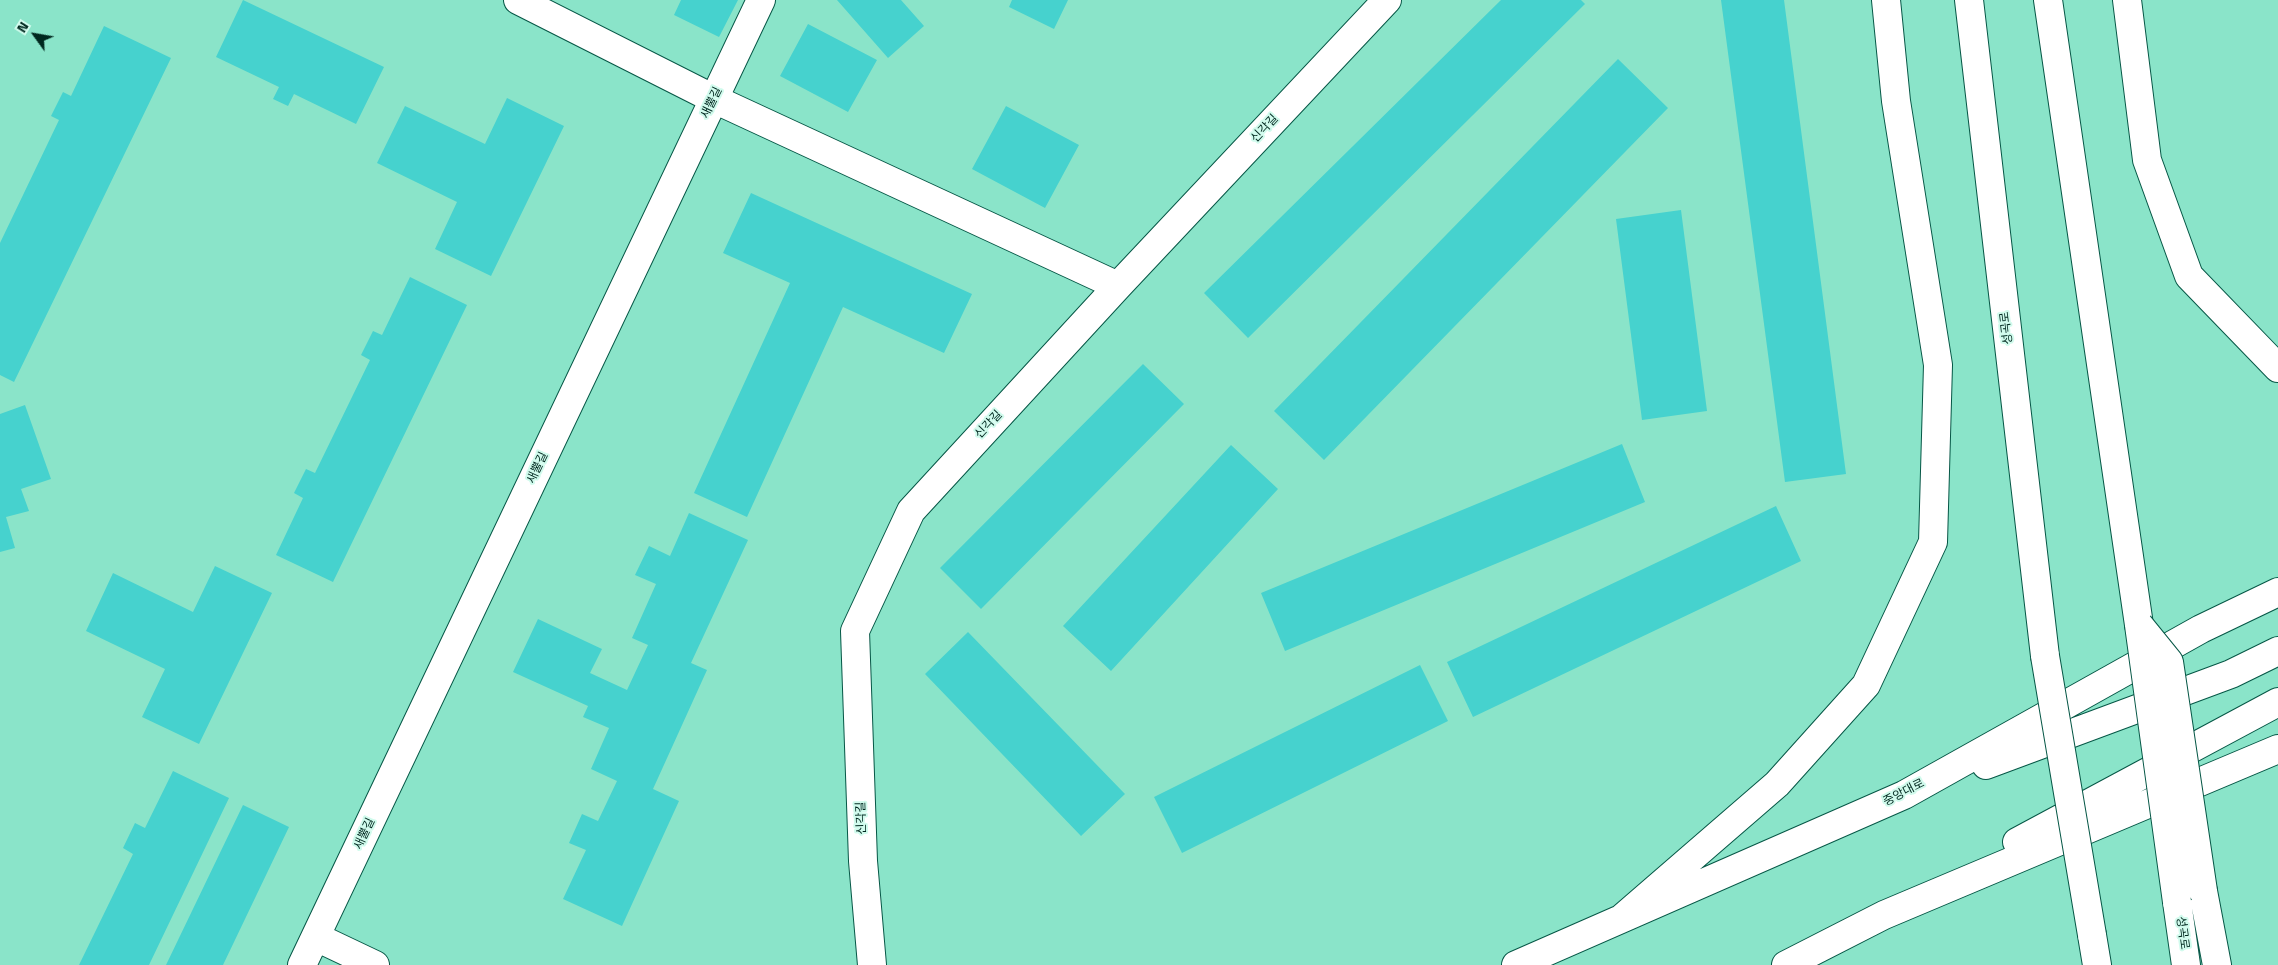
<!DOCTYPE html>
<meta charset="utf-8">
<style>
body{margin:0}
#map{position:relative;width:2278px;height:965px;overflow:hidden;background:#8ae4c9;font-family:"Titillium Web",sans-serif}
canvas{display:block}
.north{position:absolute;left:10px;top:10px;width:50px;height:50px;-webkit-text-stroke:4px #d1fbed;paint-order:stroke;rotate:302deg;font-size:14px;font-weight:700;line-height:20px;text-align:center;color:#00281f}
.north::after{content:'';display:block;margin:auto;width:18px;height:22px;background:#00281f;clip-path:polygon(50% 0,100% 100%,50% 72%,0 100%)}
</style>
<div id="map">
<canvas width="2278" height="965"></canvas>
<div class="north">N</div>
</div>
<script>
const g = document.querySelector('canvas').getContext('2d');
g.lineJoin = 'round';
function fillPath(path, color) {
  g.fillStyle = color;
  g.fill(path, 'evenodd');
}
function shape(rows) {
  const path = new Path2D();
  for (const r of rows) {
    path.moveTo(r[0], r[1]);
    for (let i = 2; i < r.length; i += 2) path.lineTo(r[i], r[i + 1]);
  }
  return path;
}
function stroke(path, color, width, dash) {
  g.strokeStyle = color;
  g.lineWidth = width;
  g.lineCap = dash ? 'butt' : 'round';
  g.setLineDash(dash || []);
  g.stroke(path);
}
function label(font, color, halo, rows, align = 'center') {
  g.font = font + ' "Titillium Web","Noto Sans KR",sans-serif';
  g.lineWidth = 4;
  g.setLineDash([]);
  g.textBaseline = 'middle';
  g.strokeStyle = halo;
  g.fillStyle = color;
  for (const [text, x, y, turn = 0] of rows) {
    g.save();
    g.translate(x, y);
    g.rotate((+turn || 0) * Math.PI / 180);
    g.textAlign = isNaN(turn) ? turn : align;
    if (halo) g.strokeText(text, 0, 0);
    g.fillText(text, 0, 0);
    g.restore();
  }
}
const building = shape([
 [243,0,384,67,356,124,294,94,288,106,273,99,279,87,216,57],
 [681,0,738,0,719,37,674,15],
 [837,0,901,0,924,26,888,58],
 [1012,0,1068,0,1054,29,1009,7],
 [1501,0,1581,0,1585,4,1248,338,1204,293],
 [1721,0,1784,0,1846,474,1785,482],
 [808,24,877,60,848,112,780,76],
 [104,26,171,58,14,382,0,375,0,243,59,120,51,116,63,92,71,96],
 [1618,59,1668,108,1324,460,1274,411],
 [507,98,564,126,491,276,435,249,457,202,377,163,405,106,485,144],
 [1006,106,1079,145,1045,208,972,169],
 [751,193,972,294,944,353,843,307,747,517,694,493,790,283,723,253],
 [1681,210,1707,411,1642,420,1616,219],
 [410,277,467,305,333,582,276,555,303,498,294,493,306,469,315,473,370,360,361,355,373,331,382,335],
 [1143,364,1184,404,981,609,940,568],
 [25,405,51,479,21,489,29,511,6,517,15,548,0,552,0,414],
 [1622,444,1645,502,1285,651,1261,593],
 [1231,445,1278,489,1111,671,1063,626],
 [1776,506,1801,561,1473,717,1447,662],
 [689,513,748,540,691,663,707,670,653,789,679,801,622,926,563,899,586,850,569,843,582,814,598,821,617,781,591,769,609,728,583,717,588,706,513,672,538,619,602,649,590,673,627,690,648,645,632,638,656,584,635,575,649,546,670,556],
 [215,566,272,593,199,744,142,717,165,669,86,631,113,573,193,612],
 [968,632,1125,794,1081,836,925,674],
 [1420,665,1448,721,1182,853,1154,797],
 [173,771,229,798,149,965,79,965,133,854,123,848,135,823,145,828],
 [243,805,289,827,223,965,166,965]
]);
const minor = shape([
 [518,0,714,99,1118,286],
 [316,937,375,965],
 [872,965,863,861,855,631,911,511,1118,286,1387,0]
]);
const tertiary = shape([
 [302,965,761,0]
]);
const secondary = shape([
 [1969,0,2045,656],
 [2048,0,2139,625],
 [2127,0,2147,160,2189,276,2278,368],
 [1986,765,2231,674,2278,651],
 [2017,842,2278,702],
 [2203,891,2217,965],
 [2177,902,2186,965],
 [1621,919,1777,784,1866,685,1933,542,1938,365,1896,101,1886,0],
 [2092,935,2097,965],
 [1516,965,1904,795,2201,629,2278,592],
 [1786,965,1884,915,2278,749]
]);
const secondaryBridge = shape([
 [2139,625,2169,662,2203,891],
 [2139,625,2177,902],
 [2045,656,2092,935]
]);
const streetNames = [
 ["새뿔길",712,103,-64],
 ["신각길",1265,129,-47],
 ["성곡로",2007,328,-97],
 ["신각길",989,425,-47],
 ["새뿔길",538,468,-65],
 ["중앙대로",1904,793,-27],
 ["신각길",862,818,-92],
 ["새뿔길",365,834,-65],
 ["성곡로",2182,933,82]
];
fillPath(building, '#46d2ce');
stroke(minor, '#065746', 30);
stroke(tertiary, '#065746', 30);
stroke(secondary, '#065746', 30);
stroke(minor, '#fff', 28);
stroke(tertiary, '#fff', 28);
stroke(secondary, '#fff', 28);
stroke(secondaryBridge, '#065746', 30, []);
stroke(secondaryBridge, '#fff', 28);
label('12px', '#00281f', '#d1fbed', streetNames);
</script>
